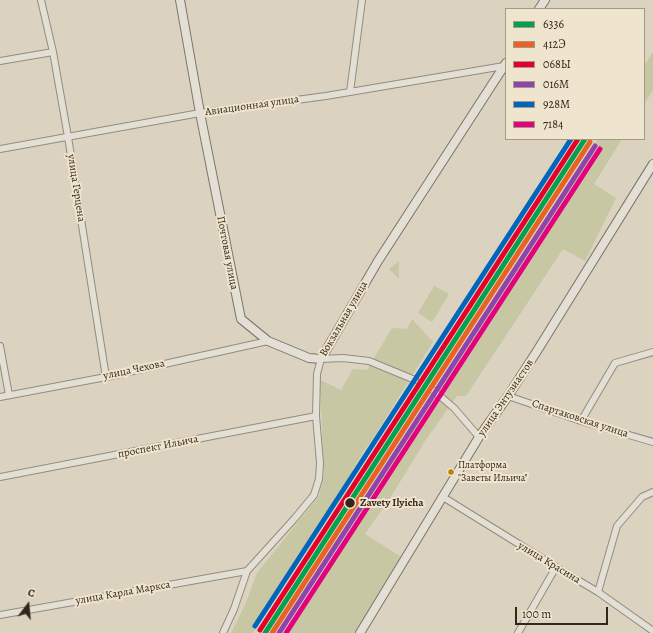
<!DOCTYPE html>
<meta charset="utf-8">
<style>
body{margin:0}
#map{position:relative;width:653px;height:633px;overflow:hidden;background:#dbd2bf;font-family:Alegreya,serif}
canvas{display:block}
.legend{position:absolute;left:505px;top:8px;width:140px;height:132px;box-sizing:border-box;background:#efe5ce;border:1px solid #a59886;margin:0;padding:5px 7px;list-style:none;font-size:12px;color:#36251b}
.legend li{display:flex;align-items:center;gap:8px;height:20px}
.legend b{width:20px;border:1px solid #a59886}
.north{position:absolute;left:8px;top:585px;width:40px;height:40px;-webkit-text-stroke:3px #efe5ce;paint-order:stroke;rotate:16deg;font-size:11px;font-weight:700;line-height:16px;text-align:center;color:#36251b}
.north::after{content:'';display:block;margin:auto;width:14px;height:18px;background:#36251b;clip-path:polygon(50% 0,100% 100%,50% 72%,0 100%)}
.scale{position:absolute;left:515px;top:607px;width:93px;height:18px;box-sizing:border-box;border:2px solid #36251b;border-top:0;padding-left:5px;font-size:12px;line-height:14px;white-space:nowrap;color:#36251b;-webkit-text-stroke:3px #efe5ce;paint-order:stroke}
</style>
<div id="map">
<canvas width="653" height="633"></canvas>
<ul class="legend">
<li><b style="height:5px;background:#03a04e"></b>6336</li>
<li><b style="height:5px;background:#e96222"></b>412Э</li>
<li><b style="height:5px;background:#e4002b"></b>068Ы</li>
<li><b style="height:5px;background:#8e44ad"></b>016М</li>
<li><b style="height:5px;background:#0065bd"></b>928М</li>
<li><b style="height:5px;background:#e5007d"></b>7184</li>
</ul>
<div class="north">С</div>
<div class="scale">100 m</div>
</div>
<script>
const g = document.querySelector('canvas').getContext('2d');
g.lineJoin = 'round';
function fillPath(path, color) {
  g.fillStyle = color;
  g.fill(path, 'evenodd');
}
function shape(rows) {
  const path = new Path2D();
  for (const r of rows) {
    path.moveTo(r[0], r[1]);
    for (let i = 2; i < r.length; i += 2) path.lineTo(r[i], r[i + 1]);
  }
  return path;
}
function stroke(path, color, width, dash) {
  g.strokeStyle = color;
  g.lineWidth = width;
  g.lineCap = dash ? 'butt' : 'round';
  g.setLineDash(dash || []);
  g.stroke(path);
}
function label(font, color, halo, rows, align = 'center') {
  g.font = font + ' Alegreya,serif';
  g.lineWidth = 4;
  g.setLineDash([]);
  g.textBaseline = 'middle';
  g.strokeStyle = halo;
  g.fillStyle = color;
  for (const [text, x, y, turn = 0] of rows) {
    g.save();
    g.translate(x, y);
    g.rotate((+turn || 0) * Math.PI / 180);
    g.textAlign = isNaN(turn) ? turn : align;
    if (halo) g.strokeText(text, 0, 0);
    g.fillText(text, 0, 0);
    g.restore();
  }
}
const green = shape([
 [653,52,653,90,644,104,644,66],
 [598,139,622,139,594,184,616,198,585,261,563,249,466,396,457,396,425,441,392,495,365,534,403,558,356,633,284,633],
 [399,261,399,279,389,269],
 [434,286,449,294,432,322,418,313],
 [412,319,433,342,369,445,368,445,352,470,355,472,302,549,305,551,253,633,231,633,245,605,257,573,319,496,324,477,320,380,341,390,353,369,367,370,392,328,407,329]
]);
const street = shape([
 [41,0,53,52,68,137,106,377],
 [0,61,53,52],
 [350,92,362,0],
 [0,149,200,113,326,96,504,66],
 [0,346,9,395],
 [434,391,454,408,479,437],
 [508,396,581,421,653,442],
 [0,397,106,377,268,341],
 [581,421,615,363,653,352],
 [0,477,316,416],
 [443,497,556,567,598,592,653,631],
 [598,592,617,526,642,497,653,492],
 [0,615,247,571],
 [223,633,234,609,247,571,295,518,314,495,319,479,320,463,316,416,317,374,321,359,343,358,369,361,415,380],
 [518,633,556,567]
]);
const secondary = shape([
 [180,0,200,113,241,319,268,341,309,358,321,359,378,261,506,63],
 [539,9,545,0],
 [360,633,479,437,508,396,537,351,653,164]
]);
const rail1 = shape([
 [265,633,585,139]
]);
const rail2 = shape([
 [272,633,590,142]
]);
const rail3 = shape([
 [260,630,578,139]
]);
const rail4 = shape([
 [279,633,595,146]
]);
const rail5 = shape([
 [255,626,571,139]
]);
const rail6 = shape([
 [286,633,600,149]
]);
const markers = [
 [451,472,3.5,"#bd7f08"],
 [350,503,5.5,"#36251b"]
];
const busNames = [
 ["Платформа",458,466],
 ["\"Заветы Ильича\"",458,479]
];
const streetNames = [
 ["Авиационная улица",252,106,-8],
 ["улица Герцена",76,188,81],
 ["Почтовая улица",227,253,79],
 ["Вокзальная улица",344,319,-60],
 ["улица Чехова",134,370,-12],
 ["улица Энтузиастов",506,398,-56],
 ["Спартаковская улица",580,419,18],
 ["проспект Ильича",158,447,-11],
 ["улица Красина",549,563,31],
 ["улица Карла Маркса",123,593,-10]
];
const stopNames = [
 ["Zavety Ilyicha",360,503]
];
fillPath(green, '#c7c7a3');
stroke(street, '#928c80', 8);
stroke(secondary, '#7b746a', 10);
stroke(street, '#e3dfd5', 6);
stroke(secondary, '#e3dfd5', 8);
stroke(rail1, '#03a04e', 5);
stroke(rail2, '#e96222', 5);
stroke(rail3, '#e4002b', 5);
stroke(rail4, '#8e44ad', 5);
stroke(rail5, '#0065bd', 5);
stroke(rail6, '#e5007d', 5);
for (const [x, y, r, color] of markers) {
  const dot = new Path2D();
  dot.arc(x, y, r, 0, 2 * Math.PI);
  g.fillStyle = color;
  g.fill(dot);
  stroke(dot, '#efe5ce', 1.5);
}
label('10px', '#36251b', '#efe5ce', busNames, 'left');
label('11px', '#36251b', '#efe5ce', streetNames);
label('bold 11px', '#36251b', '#efe5ce', stopNames, 'left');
</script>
